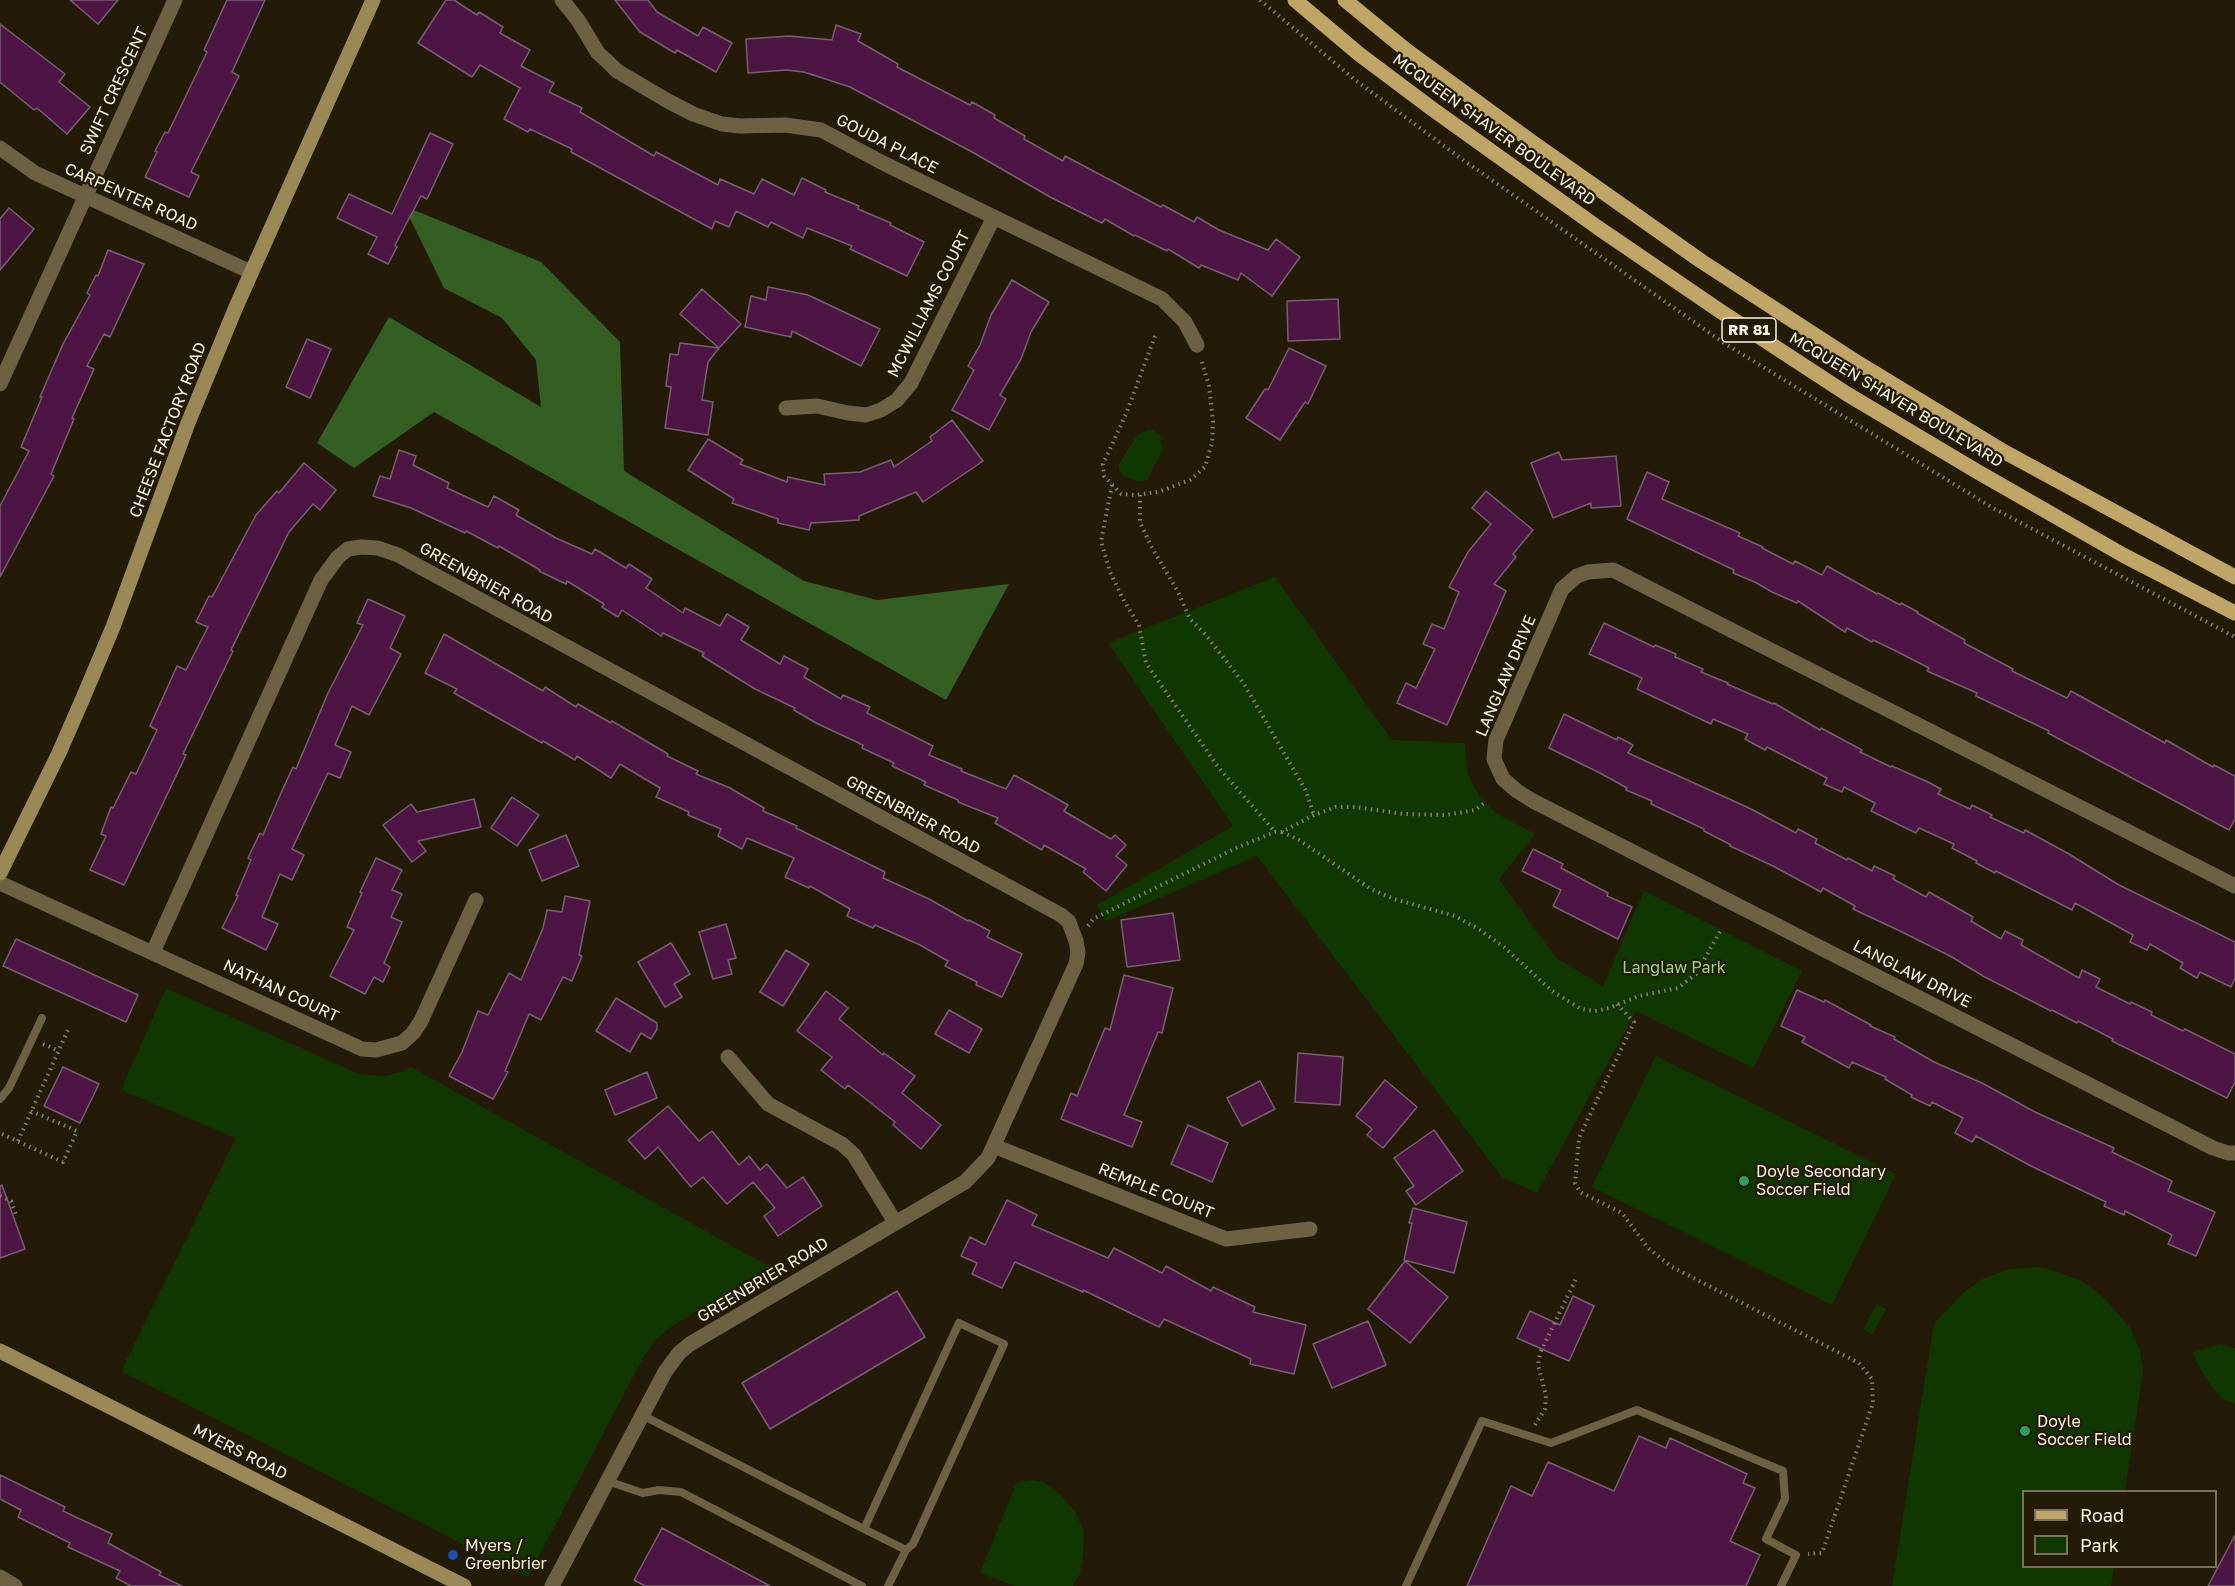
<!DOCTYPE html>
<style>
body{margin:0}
#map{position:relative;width:2235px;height:1586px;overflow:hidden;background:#231b07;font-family:"Golos Text",sans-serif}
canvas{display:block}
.legend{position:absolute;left:2022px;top:1490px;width:195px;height:78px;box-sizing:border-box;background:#231b07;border:2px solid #787160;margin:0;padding:8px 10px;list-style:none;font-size:18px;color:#f8f3e6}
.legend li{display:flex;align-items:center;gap:12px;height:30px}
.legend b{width:30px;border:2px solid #787160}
</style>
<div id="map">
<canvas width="2235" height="1586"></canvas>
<ul class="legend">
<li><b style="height:8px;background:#bfa666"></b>Road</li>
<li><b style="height:16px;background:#103700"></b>Park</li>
</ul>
</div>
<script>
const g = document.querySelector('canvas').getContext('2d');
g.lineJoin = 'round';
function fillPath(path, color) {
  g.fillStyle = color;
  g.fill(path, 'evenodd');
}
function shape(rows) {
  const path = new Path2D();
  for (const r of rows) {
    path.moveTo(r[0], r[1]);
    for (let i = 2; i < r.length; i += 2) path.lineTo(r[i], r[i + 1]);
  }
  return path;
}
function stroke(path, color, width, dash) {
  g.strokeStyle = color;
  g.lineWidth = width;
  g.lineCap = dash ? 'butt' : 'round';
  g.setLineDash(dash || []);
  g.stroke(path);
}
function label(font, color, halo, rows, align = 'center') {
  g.font = font + ' "Golos Text",sans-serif';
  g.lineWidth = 4.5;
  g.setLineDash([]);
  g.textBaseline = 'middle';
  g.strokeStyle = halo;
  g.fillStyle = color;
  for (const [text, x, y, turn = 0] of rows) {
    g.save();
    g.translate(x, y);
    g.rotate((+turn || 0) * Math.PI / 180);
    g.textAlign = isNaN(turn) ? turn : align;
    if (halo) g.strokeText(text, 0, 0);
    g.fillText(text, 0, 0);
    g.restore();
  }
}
const green = shape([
 [1149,429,1153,430,1160,435,1163,449,1147,480,1139,482,1122,475,1119,469,1119,464,1137,435],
 [1275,577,1392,740,1465,743,1467,770,1471,781,1481,799,1496,813,1535,834,1499,879,1556,958,1603,986,1644,891,1802,971,1753,1068,1636,1011,1537,1193,1502,1177,1257,856,1106,921,1097,905,1233,826,1108,643],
 [166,988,359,1074,385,1076,401,1072,411,1067,770,1267,672,1326,655,1340,644,1356,528,1577,121,1371,236,1138,121,1090],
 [1656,1056,1896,1174,1832,1305,1592,1187],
 [2038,1267,2055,1271,2081,1281,2097,1292,2107,1301,2131,1329,2140,1351,2143,1371,2125,1491,2024,1492,2024,1566,2114,1567,2111,1586,1892,1586,1933,1329,1936,1321,1963,1293,1984,1278,2010,1269],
 [1877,1304,1886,1309,1872,1335,1863,1329],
 [2220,1344,2235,1348,2235,1404,2221,1398,2211,1386,2192,1353],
 [1030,1480,1043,1482,1060,1494,1075,1512,1084,1531,1083,1554,1080,1574,1073,1586,1015,1586,980,1573,1017,1482]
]);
const forest = shape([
 [404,206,541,262,620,342,624,471,804,581,877,600,1009,584,946,700,434,412,354,468,317,443,389,317,541,407,536,360,502,318,444,288]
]);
const building = shape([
 [70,0,118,0,98,24,70,0],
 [227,0,265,0,232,72,239,76,191,172,199,176,189,197,145,177,157,152,155,151,165,132,168,133,207,52,204,50,227,0],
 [446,0,454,0,477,15,479,12,503,27,500,33,530,50,521,66,554,83,549,92,582,108,580,112,654,156,656,152,718,185,720,179,754,194,762,179,794,195,802,178,826,190,825,192,859,206,858,209,891,223,890,225,924,242,907,276,850,249,852,246,807,228,803,238,771,222,768,227,736,211,729,227,715,221,712,229,571,152,572,149,530,129,528,132,504,119,520,88,480,65,472,77,418,43,446,0],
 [615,0,648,0,657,12,698,36,703,27,732,43,716,72,677,50,675,53,640,32,615,0],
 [0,24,65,74,59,82,90,107,67,134,37,108,34,110,0,82,0,24],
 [836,25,861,34,858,41,898,64,897,67,970,105,972,102,995,115,994,118,1025,136,1024,139,1063,161,1065,156,1161,207,1163,205,1194,222,1197,217,1219,230,1268,250,1276,239,1300,257,1272,296,1241,273,1238,280,1201,265,1199,268,1168,249,1167,251,1135,235,1134,236,1105,219,1102,223,1050,197,974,153,850,87,804,72,786,70,748,73,746,39,789,36,832,40,836,25],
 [430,133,453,144,427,199,421,196,395,245,397,247,388,264,368,254,377,237,337,218,349,194,392,214,430,133],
 [9,208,34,229,0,270,0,219,9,208],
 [108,250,144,264,110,337,104,334,87,366,94,369,72,418,74,419,51,474,54,476,0,577,0,506,29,451,21,447,42,397,40,397,63,344,90,295,87,293,96,275,98,276,108,250],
 [1012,280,1049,302,1031,332,1021,359,1000,395,1006,399,989,430,952,410,974,370,968,366,980,345,991,315,1012,280],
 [768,287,808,295,880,329,861,366,792,331,791,337,745,327,751,296,766,300,768,287],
 [702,289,741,324,719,348,680,314,702,289],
 [1338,299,1340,339,1288,341,1287,301,1338,299],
 [307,339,331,349,310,398,286,387,307,339],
 [680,343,719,348,708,362,702,400,713,402,708,435,665,428,671,387,666,386,670,354,678,355,680,343],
 [1289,348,1326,366,1308,404,1305,402,1280,440,1246,418,1265,389,1268,390,1289,348],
 [952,420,983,461,923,502,916,492,859,516,859,520,811,523,809,530,778,523,778,519,732,503,734,499,688,470,708,439,743,460,740,464,787,482,788,477,825,485,824,474,860,472,891,460,894,467,932,441,930,437,952,420],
 [399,450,416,456,413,465,449,483,447,488,488,507,494,496,519,510,516,515,556,538,592,554,595,549,626,568,629,564,652,579,646,588,683,613,685,608,720,626,727,614,749,627,741,640,780,664,784,656,808,669,804,677,841,699,843,695,870,707,867,713,933,746,929,755,962,769,961,771,1006,789,1014,775,1047,793,1068,805,1064,811,1111,839,1115,835,1126,845,1116,856,1127,865,1106,891,1083,872,1086,869,1044,845,1042,850,995,823,998,818,958,802,958,800,924,785,926,782,892,766,894,763,862,748,863,745,816,723,794,710,795,708,755,689,702,656,704,653,663,633,661,636,622,610,618,617,602,607,604,604,567,581,566,584,539,571,540,570,499,546,498,548,466,531,465,533,411,508,373,496,380,476,390,479,399,450],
 [1559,452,1562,460,1616,456,1621,506,1591,508,1591,503,1553,518,1531,463,1559,452],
 [304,463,336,490,320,510,313,504,289,532,231,650,233,651,183,754,186,755,124,885,90,870,106,836,101,834,111,807,113,808,131,772,136,774,157,730,150,726,177,666,186,670,208,627,196,622,209,596,212,597,256,515,277,491,279,493,304,463],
 [1647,472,1669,482,1662,499,1740,533,1738,536,1763,547,1762,548,1793,564,1795,561,1822,575,1827,566,1877,594,1878,593,1900,605,1901,603,1918,612,1917,613,1965,640,1964,643,2013,669,2012,671,2067,698,2071,691,2165,743,2166,740,2213,767,2214,765,2235,776,2235,819,2229,830,2048,733,2049,731,1976,696,1977,693,1927,671,1929,668,1896,651,1873,640,1872,642,1847,628,1845,632,1798,601,1797,603,1772,592,1755,582,1733,573,1734,570,1627,519,1647,472],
 [1486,491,1533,530,1513,554,1516,557,1494,584,1506,591,1447,725,1397,703,1406,683,1416,688,1435,649,1423,644,1432,624,1444,629,1459,592,1449,587,1468,552,1491,524,1472,508,1486,491],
 [368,599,405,616,390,648,401,654,369,715,352,706,335,745,351,752,340,778,328,773,292,849,304,855,292,880,280,874,262,917,278,924,266,950,222,928,238,896,236,895,251,860,248,858,260,833,263,835,281,793,293,767,296,769,328,693,363,625,357,623,368,599],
 [1604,623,1654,647,1655,645,1676,654,1675,657,1703,669,1701,672,1728,683,1727,684,1773,704,1774,703,1820,730,1821,728,1862,750,1860,752,1891,767,1892,766,1928,782,1941,789,1938,794,1970,809,1972,805,1992,815,1990,817,2024,833,2025,830,2069,854,2119,885,2235,942,2235,978,2231,987,2200,972,2197,978,2180,968,2183,963,2150,944,2147,950,2130,942,2133,935,2075,903,2072,910,1996,871,1995,873,1976,863,1977,861,1952,848,1954,844,1919,828,1916,833,1871,811,1875,803,1844,787,1842,792,1824,784,1827,778,1767,747,1765,750,1745,739,1748,734,1713,719,1711,724,1637,689,1642,678,1589,654,1604,623],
 [444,634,543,691,545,687,576,707,578,704,611,723,612,721,668,754,667,756,698,771,696,774,730,788,764,808,763,811,797,826,796,828,885,872,883,878,929,899,968,921,969,920,990,931,987,937,1022,954,1002,997,976,985,977,982,945,966,948,961,920,945,875,925,873,928,847,916,850,909,810,886,809,888,785,877,794,858,747,838,742,849,718,836,721,829,688,815,689,812,656,797,660,788,620,764,611,778,577,756,575,760,543,741,542,743,454,693,457,689,425,673,444,634],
 [1564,714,1617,740,1618,737,1633,745,1628,753,1749,808,1796,833,1798,829,1817,839,1815,843,1847,860,1848,858,1872,871,1874,866,1895,876,1893,879,1926,897,1929,892,1973,917,1971,921,2001,939,2005,931,2023,940,2021,945,2079,978,2082,970,2100,979,2096,987,2130,1004,2131,1002,2152,1012,2151,1015,2183,1031,2185,1029,2235,1054,2235,1082,2227,1098,2112,1041,2113,1039,2078,1021,2077,1023,2052,1010,2051,1011,1983,976,1952,957,1900,931,1853,909,1855,906,1823,888,1821,892,1773,866,1730,846,1731,845,1704,831,1704,829,1651,804,1652,801,1626,790,1627,788,1600,773,1549,748,1564,714],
 [512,797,539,815,517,846,491,828,512,797],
 [474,799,481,827,418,841,426,851,412,862,383,825,411,804,417,812,474,799],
 [566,835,579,866,542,881,529,850,566,835],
 [1533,849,1563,864,1561,868,1608,893,1607,896,1632,907,1618,939,1553,906,1561,890,1522,871,1533,849],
 [376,858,402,870,392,890,402,894,391,917,402,922,384,963,390,967,383,982,374,977,365,994,330,976,354,930,347,927,362,893,360,892,376,858],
 [565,896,590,901,579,955,582,956,572,981,563,977,541,1020,529,1014,505,1071,508,1072,493,1099,449,1076,462,1052,478,1011,488,1015,509,973,521,980,543,928,547,910,562,912,565,896],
 [1173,913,1180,960,1127,967,1121,920,1173,913],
 [726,924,736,958,728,960,732,974,713,979,699,932,726,924],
 [16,939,138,995,126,1022,3,966,16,939],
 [671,943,690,974,674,984,682,997,665,1007,638,962,671,943],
 [786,950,809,964,783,1006,760,992,786,950],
 [1124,975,1173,988,1162,1033,1158,1032,1124,1115,1142,1122,1132,1147,1061,1119,1071,1093,1077,1096,1105,1028,1110,1030,1124,975],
 [1797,990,1824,1002,1825,1000,1871,1025,1870,1026,1895,1037,1894,1039,1934,1062,1982,1083,2035,1112,2114,1148,2112,1152,2172,1181,2168,1191,2215,1212,2196,1256,2168,1244,2172,1235,2125,1211,2124,1215,2104,1206,2106,1202,2031,1166,1976,1136,1972,1142,1955,1133,1963,1118,1932,1102,1930,1106,1911,1097,1912,1095,1885,1079,1886,1077,1852,1062,1849,1068,1802,1042,1805,1037,1781,1026,1797,990],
 [826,991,848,1008,839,1019,883,1055,884,1053,915,1076,902,1093,941,1125,921,1149,893,1125,895,1122,848,1085,845,1089,821,1070,832,1057,797,1031,826,991],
 [616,998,657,1023,657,1029,651,1039,641,1033,630,1052,596,1031,616,998],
 [949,1010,982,1029,969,1053,935,1034,949,1010],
 [1298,1053,1343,1057,1340,1105,1295,1102,1298,1053],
 [63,1067,99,1084,80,1123,44,1106,63,1067],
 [647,1072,657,1098,615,1115,605,1090,647,1072],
 [1385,1080,1417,1107,1383,1148,1367,1135,1372,1129,1356,1116,1385,1080],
 [1260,1081,1275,1109,1242,1126,1227,1098,1260,1081],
 [668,1106,699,1141,712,1131,739,1165,749,1156,760,1170,767,1164,787,1188,803,1177,822,1206,778,1236,764,1216,775,1208,753,1182,727,1204,703,1177,691,1187,658,1147,645,1159,628,1140,668,1106],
 [1188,1125,1228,1143,1212,1182,1171,1164,1188,1125],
 [1434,1130,1463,1171,1416,1205,1406,1191,1414,1186,1394,1158,1434,1130],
 [2,1185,25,1249,0,1258,0,1186,2,1185],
 [1007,1200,1037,1215,1032,1225,1108,1258,1114,1248,1162,1273,1166,1266,1211,1291,1213,1287,1255,1307,1253,1312,1306,1325,1294,1374,1250,1364,1251,1359,1164,1319,1159,1327,1083,1290,1083,1292,1015,1262,1002,1288,972,1274,977,1263,961,1256,970,1237,985,1245,1007,1200],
 [1413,1208,1467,1222,1454,1273,1404,1260,1412,1223,1409,1223,1413,1208],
 [1405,1261,1448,1297,1410,1343,1368,1309,1405,1261],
 [897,1291,925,1337,770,1429,742,1383,897,1291],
 [1573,1296,1594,1306,1569,1361,1517,1338,1530,1311,1560,1325,1573,1296],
 [1368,1321,1386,1365,1332,1388,1313,1344,1368,1321],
 [1639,1436,1666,1448,1670,1438,1747,1474,1743,1483,1755,1488,1730,1541,1760,1555,1746,1586,1467,1586,1511,1486,1532,1496,1548,1462,1614,1491,1639,1436],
 [0,1475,65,1507,63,1511,112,1534,108,1543,161,1572,159,1575,182,1586,131,1586,116,1578,120,1571,68,1547,70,1543,18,1517,21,1510,0,1499,0,1475],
 [662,1528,770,1586,645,1586,634,1580,662,1528],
 [2235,1535,2235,1586,2208,1586,2235,1535]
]);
const path = shape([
 [1260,0,1354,79,1459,157,1724,343,1993,508,2235,637],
 [1155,336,1126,414,1103,464,1104,476,1121,494,1135,495,1158,492,1190,480,1205,467,1212,443,1213,421,1209,386,1201,359],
 [1112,485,1101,541,1110,572,1124,601,1139,625,1146,663,1218,767,1275,832],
 [1140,495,1140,522,1151,546,1177,590,1190,619,1205,634,1244,684,1306,791,1314,815],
 [1282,832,1299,840,1371,889,1394,899,1455,916,1480,930,1504,947,1552,991,1581,1009,1595,1011,1609,1008,1639,996,1678,988,1696,974,1722,928],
 [1088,926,1093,919,1236,848,1275,832,1282,832,1314,815,1336,807,1356,807,1403,814,1446,815,1475,810,1486,802],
 [1617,1004,1634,1022,1579,1138,1575,1183,1580,1192,1622,1213,1648,1248,1672,1267,1859,1363,1872,1379,1873,1403,1822,1553,1808,1554],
 [43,1044,59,1051],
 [2,1134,63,1162,77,1131,31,1111],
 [18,1141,68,1030],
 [0,1196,11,1201,17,1218],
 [1535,1425,1545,1409,1546,1395,1538,1365,1540,1353,1576,1279]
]);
const lane = shape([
 [0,1099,9,1088,42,1018],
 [642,1415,864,1529,959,1323,1004,1344,913,1544,906,1550,888,1586],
 [607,1481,643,1493,659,1490,681,1492,862,1586],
 [864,1529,906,1550],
 [1406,1586,1482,1421,1551,1443,1637,1410,1783,1471,1785,1499,1766,1539,1796,1555,1781,1586]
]);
const street = shape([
 [562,0,578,20,598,53,608,62,617,71,668,101,693,114,722,124,740,126,785,125,821,130,883,163,1162,299,1185,322,1197,345],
 [0,148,35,173,251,272],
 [0,384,175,0],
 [786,408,817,406,848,413,866,415,881,410,897,400,911,383,994,217],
 [0,883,362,1049,376,1050,402,1043,413,1033,421,1021,476,900],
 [2235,886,1613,570,1588,572,1577,576,1562,589,1496,740,1494,759,1503,779,1517,791,1533,801,2213,1148,2228,1153,2235,1153],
 [153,952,321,580,338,557,348,549,361,547,378,548,398,555,1061,915,1069,922,1076,941,1078,952,1076,964,988,1158,965,1182,690,1344,679,1353,665,1372,552,1586],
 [728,1057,768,1104,842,1144,854,1155,895,1222],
 [994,1146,1226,1239,1310,1229],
 [0,1577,15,1586]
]);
const secondary = shape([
 [0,873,59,753,83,698,113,627,188,423,236,307,373,0],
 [0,1351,464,1586]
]);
const primary = shape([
 [1295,0,1359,54,1431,108,1597,227,1720,311,1847,394,1978,472,2123,555,2235,613],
 [1345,0,1406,50,1532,142,1701,261,1858,363,2001,450,2235,577]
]);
const markers = [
 [1744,1181,6,"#2e9e5b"],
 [2025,1431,6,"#2e9e5b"],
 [453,1555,6,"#1a4fb4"]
];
const shields = [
 [1749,330,54]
];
const shieldNames = [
 ["RR 81",1749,330]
];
const streetNames = [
 ["SWIFT CRESCENT",114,91,-65],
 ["MCQUEEN SHAVER BOULEVARD",1494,130,36],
 ["GOUDA PLACE",887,144,27],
 ["CARPENTER ROAD",131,197,24],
 ["MCWILLIAMS COURT",929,304,-63],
 ["MCQUEEN SHAVER BOULEVARD",1896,400,31],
 ["CHEESE FACTORY ROAD",168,430,-69],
 ["GREENBRIER ROAD",486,583,29],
 ["LANGLAW DRIVE",1506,676,-67],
 ["GREENBRIER ROAD",913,815,28],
 ["LANGLAW DRIVE",1912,974,27],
 ["NATHAN COURT",281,991,25],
 ["REMPLE COURT",1156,1191,22],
 ["GREENBRIER ROAD",763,1280,-31],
 ["MYERS ROAD",240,1452,27]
];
const parkNames = [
 ["Langlaw Park",1674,968]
];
const poiNames = [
 ["Doyle Secondary",1756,1172],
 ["Soccer Field",1756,1190],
 ["Doyle",2037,1422],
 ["Soccer Field",2037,1440],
 ["Myers /",465,1546],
 ["Greenbrier",465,1564]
];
fillPath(green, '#103700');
fillPath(forest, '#335f23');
fillPath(building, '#4d1544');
stroke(building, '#756070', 1.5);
stroke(path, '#86806f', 4, [1.5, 4.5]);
stroke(lane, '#6c6143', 8);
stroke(street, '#6c6143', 15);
stroke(secondary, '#9b8857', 15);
stroke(primary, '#bfa666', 15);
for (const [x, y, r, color] of markers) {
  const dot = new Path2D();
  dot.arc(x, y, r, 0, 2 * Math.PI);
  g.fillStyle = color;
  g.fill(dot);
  stroke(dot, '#231b07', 2);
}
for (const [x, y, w] of shields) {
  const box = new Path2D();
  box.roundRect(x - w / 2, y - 12, w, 24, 4.5);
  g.fillStyle = '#231b07';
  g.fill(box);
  stroke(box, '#f8f3e6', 1.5);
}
label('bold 15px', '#f8f3e6', null, shieldNames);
label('16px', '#f8f3e6', '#231b07', streetNames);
label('16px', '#97d781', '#231b07', parkNames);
label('16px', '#f8f3e6', '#231b07', poiNames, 'left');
</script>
